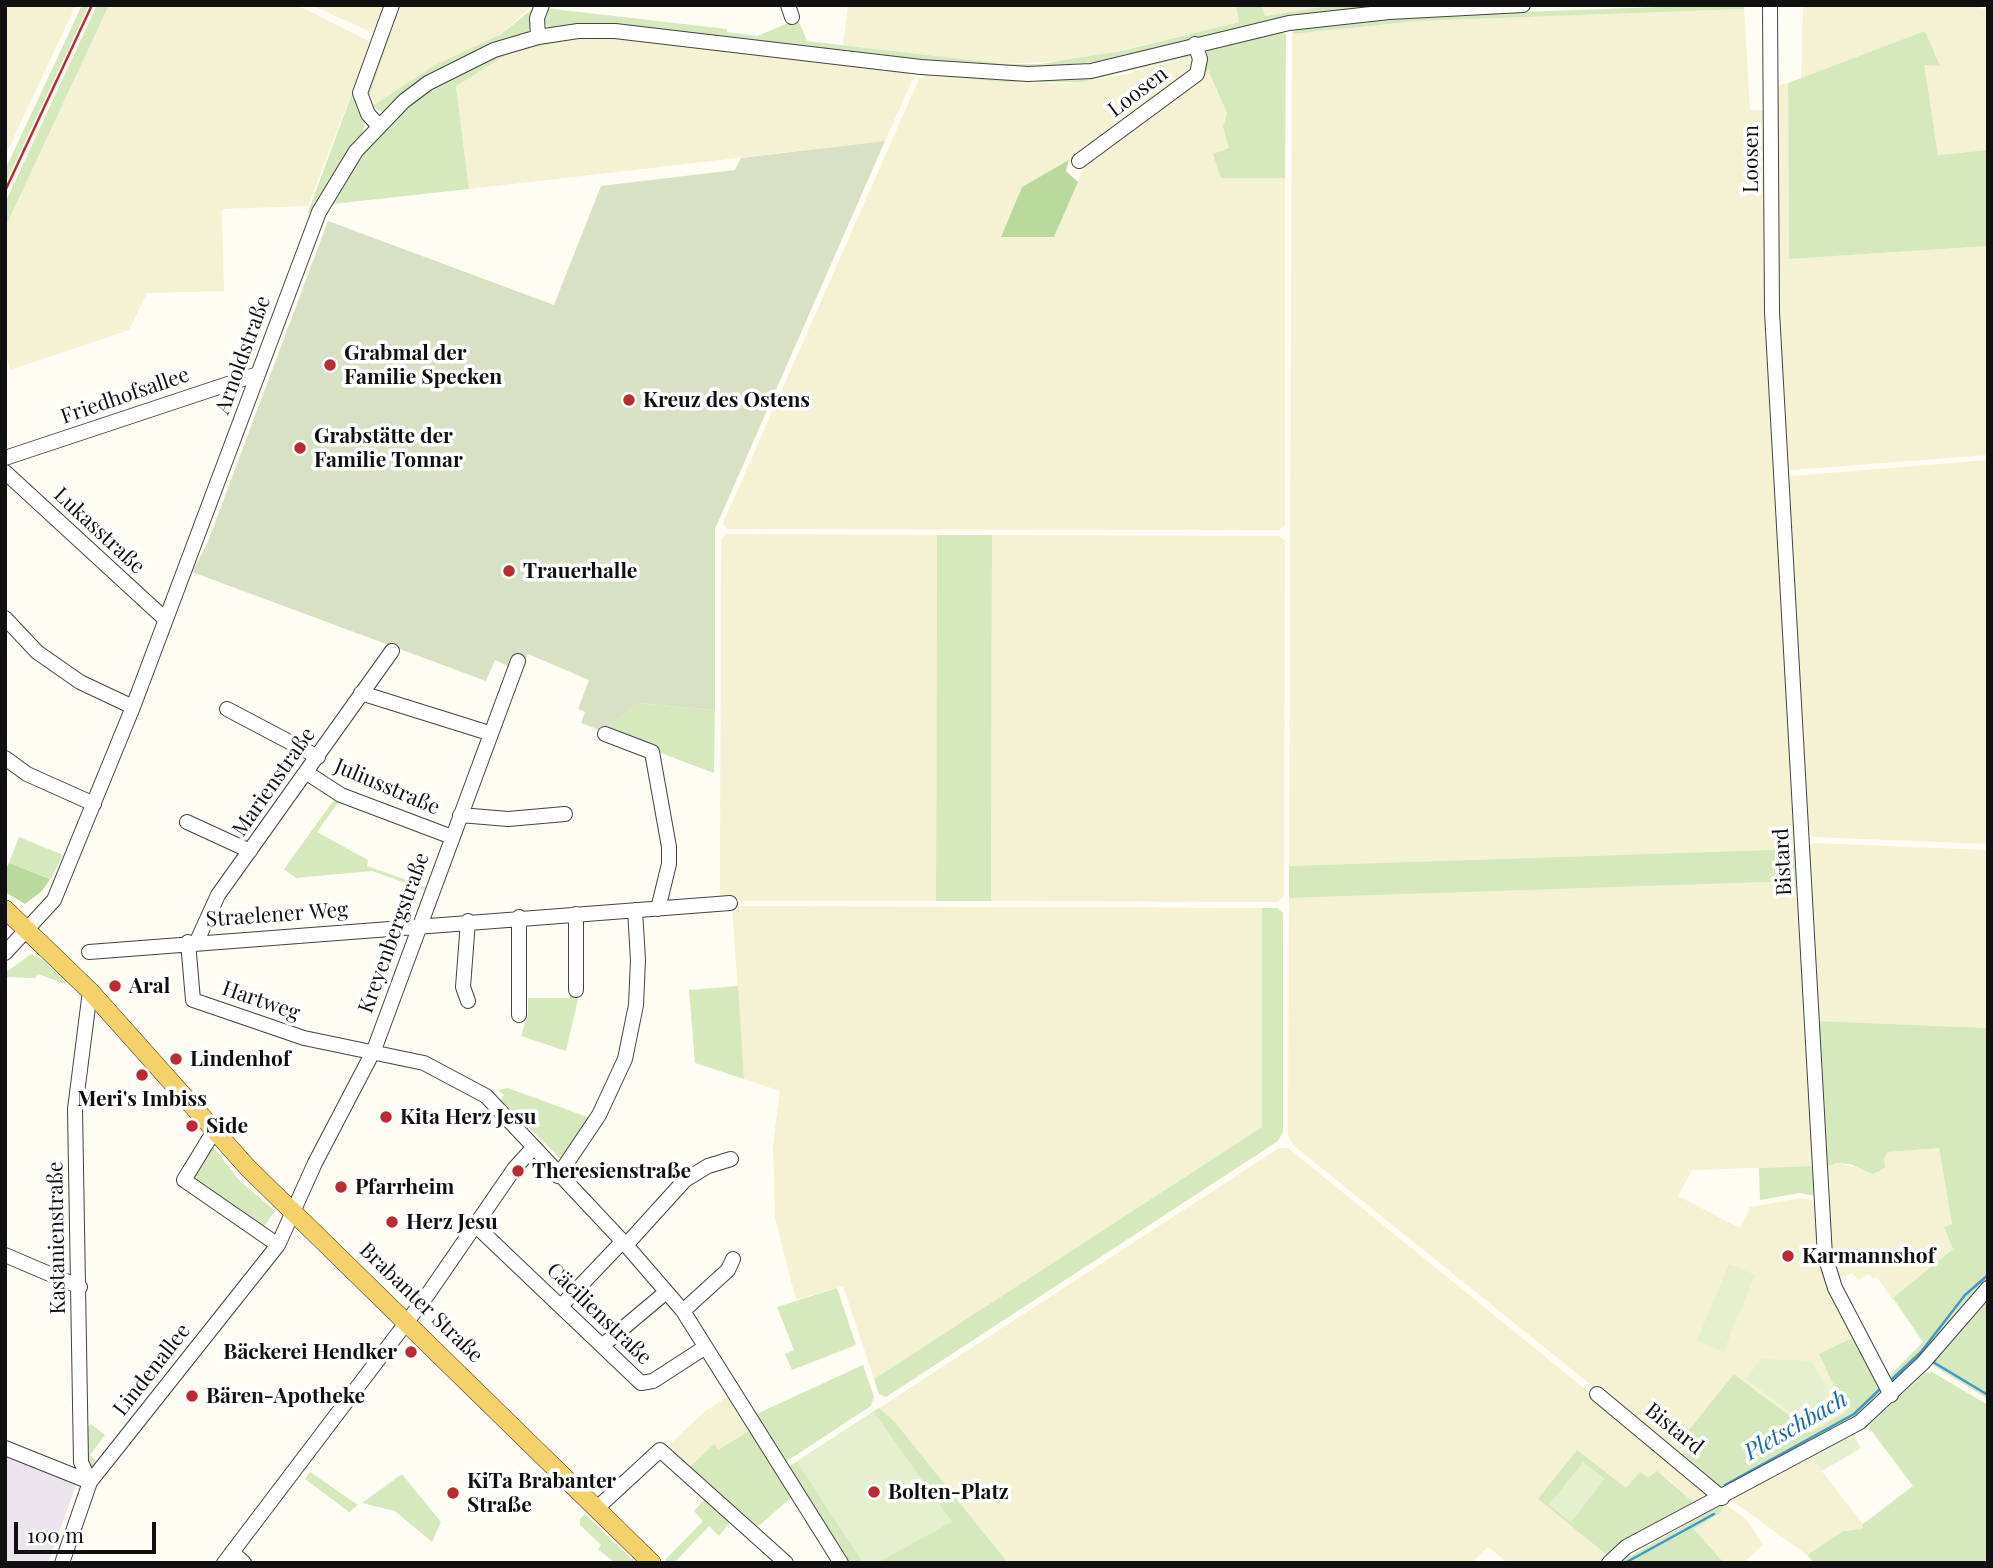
<!DOCTYPE html>
<meta charset="utf-8">
<style>
body{margin:0}
#map{position:relative;width:1993px;height:1568px;overflow:hidden;background:#fffcf3;font-family:"Playfair Display",serif}
canvas{display:block}
.frame{position:absolute;inset:0;border:7px solid #101010;pointer-events:none}
.scale{position:absolute;left:14px;top:1522px;width:142px;height:32px;box-sizing:border-box;border:4px solid #101010;border-top:0;padding-left:9px;font-size:21px;line-height:24px;white-space:nowrap;color:#101010;-webkit-text-stroke:5px #fff;paint-order:stroke}
</style>
<div id="map">
<canvas width="1993" height="1568"></canvas>
<div class="frame"></div>
<div class="scale">100 m</div>
</div>
<script>
const g = document.querySelector('canvas').getContext('2d');
g.lineJoin = 'round';
function fillPath(path, color) {
  g.fillStyle = color;
  g.fill(path, 'evenodd');
}
function shape(rows) {
  const path = new Path2D();
  for (const r of rows) {
    path.moveTo(r[0], r[1]);
    for (let i = 2; i < r.length; i += 2) path.lineTo(r[i], r[i + 1]);
  }
  return path;
}
function stroke(path, color, width, dash) {
  g.strokeStyle = color;
  g.lineWidth = width;
  g.lineCap = dash ? 'butt' : 'round';
  g.setLineDash(dash || []);
  g.stroke(path);
}
function label(font, color, halo, rows, align = 'center') {
  g.font = font + ' "Playfair Display",serif';
  g.lineWidth = 7;
  g.setLineDash([]);
  g.textBaseline = 'middle';
  g.strokeStyle = halo;
  g.fillStyle = color;
  for (const [text, x, y, turn = 0] of rows) {
    g.save();
    g.translate(x, y);
    g.rotate((+turn || 0) * Math.PI / 180);
    g.textAlign = isNaN(turn) ? turn : align;
    if (halo) g.strokeText(text, 0, 0);
    g.fillText(text, 0, 0);
    g.restore();
  }
}
const industrial = shape([
 [5,1454,77,1482,48,1563,5,1563]
]);
const farmland = shape([
 [5,5,76,5,5,156],
 [109,5,297,5,371,42,308,206,222,209,224,291,147,293,129,330,10,370,5,351,5,228],
 [311,5,384,5,374,33],
 [400,5,533,5,502,33,435,65,372,106,368,99,378,65],
 [848,5,1236,5,1239,22,1080,60,1005,64,843,45],
 [1262,5,1334,5,1265,16],
 [1803,5,1978,5,1981,9,1988,7,1988,150,1938,155,1923,65,1939,66,1925,31,1801,79],
 [1744,9,1750,110,1765,111,1798,849,1289,866,1292,34,1419,21],
 [620,38,910,73,913,79,885,141,469,189,456,85,509,53,576,39],
 [1192,56,1196,62,1193,69,1069,160,1022,187,1001,237,1054,237,1087,161,1208,70,1227,113,1223,127,1230,148,1221,178,1285,178,1285,525,1279,530,727,529,723,523,919,79,927,75,1004,82,1068,83,1126,74],
 [1788,83,1789,259,1988,246,1988,455,1791,470,1785,465,1777,313,1776,86],
 [1988,460,1988,844,1813,837,1807,832,1786,482,1791,476],
 [726,534,937,535,936,901,725,901,720,895,721,540],
 [992,535,1279,536,1285,541,1284,896,1278,902,991,901],
 [1813,843,1988,850,1988,1028,1817,1021,1808,848],
 [1799,881,1815,1166,1692,1170,1678,1196,1740,1228,1750,1207,1800,1198,1812,1200,1816,1205,1854,1337,1819,1354,1846,1412,1811,1432,1734,1374,1705,1414,1683,1437,1688,1463,1293,1145,1288,1135,1289,898],
 [732,906,1262,908,1262,1127,874,1379,843,1286,796,1300,775,1218,773,1145,780,1091,744,1079],
 [1279,1148,1288,1148,1685,1470,1710,1493,1709,1497,1696,1504,1668,1479,1655,1475,1626,1488,1538,1499,1607,1555,1597,1563,1508,1563,1488,1547,1471,1563,1008,1563,894,1421,879,1408],
 [1939,1148,1952,1224,1945,1227,1953,1249,1892,1299,1877,1277,1873,1279,1869,1274,1858,1280,1853,1273,1836,1278,1829,1257,1824,1168,1836,1163,1865,1169,1888,1152],
 [731,1395,752,1429,718,1450,714,1445,687,1470,665,1449,705,1411],
 [1810,1456,1863,1524,1863,1529,1843,1531,1807,1555,1734,1502,1734,1497],
 [1724,1503,1746,1519,1763,1545,1743,1563,1724,1563,1694,1529,1721,1514]
]);
const green = shape([
 [82,5,89,5,5,184,5,170],
 [97,5,109,5,5,228,5,203],
 [396,5,400,5,368,99,372,106,435,65,501,34,537,5,531,27,526,34,383,113,372,106,368,108,366,85],
 [1236,5,1262,5,1265,16,1334,5,1378,5,1105,61,1026,69,550,29,544,23,545,8,727,29,727,32,757,36,798,19,807,41,1005,64,1041,64,1121,51,1239,22],
 [1713,5,1744,5,1744,9,1419,21,1292,34,1296,26,1413,16],
 [1279,29,1286,35,1285,178,1221,178,1213,154,1229,148,1223,127,1227,113,1208,70,1206,72,1205,56,1210,45],
 [1925,31,1940,66,1924,65,1938,155,1988,150,1988,246,1789,259,1788,83],
 [565,37,620,38,576,39,509,53,456,86,469,189,332,204,332,197,380,129,433,86,508,49],
 [371,42,372,50,361,112,365,122,362,137,316,208,307,215],
 [1185,51,1192,56,1082,82,1004,82,927,75,929,71,1037,78],
 [937,535,992,535,991,901,936,901],
 [638,703,715,710,714,773,602,731],
 [336,797,340,800,317,832,368,860,367,866,426,887,425,890,372,871,296,878,284,869],
 [19,837,63,855,51,879,9,863],
 [1798,849,1799,881,1289,898,1289,866],
 [1262,908,1278,908,1283,913,1283,1132,1278,1141,886,1397,879,1394,874,1379,1262,1127],
 [31,954,42,959,68,985,38,974,35,978,5,977,5,973],
 [738,986,744,1079,695,1063,689,990],
 [573,993,579,995,566,1051,521,1036,528,1014,528,998,569,998],
 [1817,1021,1988,1028,1988,1280,1971,1295,1925,1355,1891,1386,1887,1378,1923,1342,1893,1298,1953,1249,1944,1227,1952,1224,1939,1148,1888,1152,1884,1158,1885,1168,1873,1174,1850,1164,1836,1163,1824,1168],
 [508,1088,590,1118,561,1159,500,1100,504,1095,498,1090],
 [211,1144,238,1179,275,1211,261,1230,190,1178],
 [1815,1166,1816,1196,1799,1193,1760,1200,1759,1168],
 [837,1288,856,1345,792,1370,785,1354,794,1350,777,1307],
 [1988,1294,1988,1399,1929,1363],
 [1854,1337,1884,1393,1860,1414,1719,1492,1688,1463,1681,1440,1734,1374,1811,1432,1846,1412,1819,1354],
 [863,1365,874,1397,871,1406,787,1461,779,1459,752,1416],
 [1932,1372,1988,1405,1988,1563,1814,1563,1807,1555,1843,1531,1862,1529,1863,1524,1913,1486,1868,1426,1925,1373],
 [879,1408,894,1421,1008,1563,846,1563,788,1474,790,1466],
 [91,1424,105,1435,90,1455,99,1464,91,1471,86,1461,85,1428],
 [752,1429,793,1496,754,1530,687,1470,714,1444,718,1450],
 [1577,1450,1626,1488,1640,1472,1648,1478,1657,1471,1696,1504,1607,1555,1538,1499],
 [310,1472,358,1505,349,1512,305,1479],
 [402,1474,441,1522,432,1542,395,1511,362,1503],
 [707,1497,732,1520,719,1536,709,1526,674,1563,667,1563,665,1560,703,1521,694,1511],
 [1724,1503,1721,1513,1694,1529,1724,1563,1618,1563],
 [585,1514,636,1563,615,1563,598,1549,601,1545,580,1525,580,1519]
]);
const forest = shape([
 [1069,160,1066,171,1078,182,1054,237,1001,237,1022,187],
 [9,863,50,879,42,891,25,904,5,892,5,871]
]);
const cemetery = shape([
 [885,141,715,529,715,710,638,703,602,731,581,723,585,712,578,709,589,680,528,654,524,663,512,659,508,666,495,660,486,681,192,572,207,544,328,221,554,305,601,186,735,170,741,158]
]);
const pitch = shape([
 [1729,1264,1755,1275,1723,1352,1697,1341],
 [1761,1359,1811,1361,1838,1407,1809,1426,1746,1379],
 [874,1412,952,1522,877,1563,863,1563,797,1462],
 [1853,1433,1861,1448,1822,1471,1811,1456],
 [1583,1462,1605,1479,1571,1522,1549,1505]
]);
const stream = shape([
 [1935,1360,1933,1362,1988,1395],
 [1890,1381,1921,1352,1965,1295,1988,1275],
 [1725,1485,1854,1414,1879,1390],
 [1625,1563,1714,1514]
]);
const minor = shape([
 [788,5,792,17],
 [1770,5,1772,312,1825,1256,1835,1288,1891,1395],
 [538,37,537,18,542,5],
 [378,125,368,114,360,93,392,5],
 [1079,161,1197,74,1200,59,1195,44],
 [5,458,258,374],
 [5,472,165,619],
 [5,618,37,652,80,682,133,707],
 [361,693,489,733],
 [227,709,318,757],
 [605,734,652,752,669,847,669,864,658,909],
 [5,758,27,774,94,804],
 [307,773,341,795,452,837],
 [460,815,508,819,565,814],
 [187,822,250,851],
 [576,914,576,990],
 [519,917,519,1015],
 [197,941,218,895,392,651],
 [188,942,193,1000,304,1038,424,1063,486,1096,626,1245,683,1311,841,1563],
 [89,952,730,903],
 [5,953,54,900,133,707,319,212,356,151,404,101,428,83,494,50,538,37,578,31,615,31,921,67,1028,74,1091,71,1289,23,1389,12,1523,5],
 [90,991,75,1109,81,1462,90,1482],
 [468,1001,463,987,468,921],
 [214,1131,184,1180,278,1245],
 [558,1176,599,1115,625,1059,636,1005,638,960,635,910],
 [475,1225,641,1383,653,1381,704,1348],
 [626,1245,685,1180,708,1166,731,1159],
 [5,1255,80,1287],
 [561,1306,622,1242],
 [683,1311,728,1270,733,1259],
 [603,1345,665,1293],
 [1597,1394,1722,1498],
 [5,1448,90,1482],
 [596,1509,660,1450,786,1563],
 [232,1552,244,1563],
 [62,1563,90,1482,278,1245,315,1163,374,1050,518,661],
 [224,1563,428,1294,514,1169,534,1147],
 [1609,1563,1626,1547,1860,1422,1923,1363,1988,1288]
]);
const major = shape([
 [5,909,90,991,248,1168,652,1563]
]);
const rail = shape([
 [5,191,92,5]
]);
const markers = [
 [330,365,7,"#be2a34"],
 [629,400,7,"#be2a34"],
 [300,448,7,"#be2a34"],
 [509,571,7,"#be2a34"],
 [115,986,7,"#be2a34"],
 [176,1059,7,"#be2a34"],
 [142,1075,7,"#be2a34"],
 [386,1117,7,"#be2a34"],
 [192,1126,7,"#be2a34"],
 [518,1171,7,"#be2a34"],
 [341,1187,7,"#be2a34"],
 [392,1222,7,"#be2a34"],
 [1788,1256,7,"#be2a34"],
 [411,1352,7,"#be2a34"],
 [192,1396,7,"#be2a34"],
 [874,1492,7,"#be2a34"],
 [453,1493,7,"#be2a34"]
];
const streetNames = [
 ["Loosen",1138,92,-37],
 ["Loosen",1751,159,-90],
 ["Arnoldstraße",243,355,-70],
 ["Friedhofsallee",125,396,-19],
 ["Lukasstraße",99,531,43],
 ["Marienstraße",274,782,-55],
 ["Juliusstraße",387,787,23],
 ["Bistard",1783,862,-93],
 ["Straelener Weg",277,915,-4],
 ["Kreyenbergstraße",394,933,-70],
 ["Hartweg",261,1001,19],
 ["Kastanienstraße",57,1238,-91],
 ["Brabanter Straße",421,1303,44],
 ["Cäcilienstraße",599,1314,44],
 ["Lindenallee",152,1370,-52],
 ["Bistard",1674,1429,39]
];
const poiNames = [
 ["Grabmal der",344,353],
 ["Familie Specken",344,377],
 ["Kreuz des Ostens",643,400],
 ["Grabstätte der",314,436],
 ["Familie Tonnar",314,460],
 ["Trauerhalle",523,571],
 ["Aral",129,986],
 ["Lindenhof",190,1059],
 ["Meri's Imbiss",142,1099,"center"],
 ["Kita Herz Jesu",400,1117],
 ["Side",206,1126],
 ["Theresienstraße",532,1171],
 ["Pfarrheim",355,1187],
 ["Herz Jesu",406,1222],
 ["Karmannshof",1802,1256],
 ["Bäckerei Hendker",397,1352,"right"],
 ["Bären-Apotheke",206,1396],
 ["KiTa Brabanter",467,1481],
 ["Straße",467,1505],
 ["Bolten-Platz",888,1492]
];
const waterNames = [
 ["Pletschbach",1796,1426,-30]
];
fillPath(industrial, '#ede5ee');
fillPath(farmland, '#f5f1d3');
fillPath(green, '#d5e9bc');
fillPath(forest, '#b9da9c');
fillPath(cemetery, '#d8e1c3');
fillPath(pitch, '#e5f0ce');
stroke(stream, '#4197cb', 2.5);
stroke(minor, '#434343', 16);
stroke(major, '#212121', 19);
stroke(minor, '#fff', 14);
stroke(major, '#f5d16c', 18);
stroke(rail, '#be2a34', 2.5);
for (const [x, y, r, color] of markers) {
  const dot = new Path2D();
  dot.arc(x, y, r, 0, 2 * Math.PI);
  g.fillStyle = color;
  g.fill(dot);
  stroke(dot, '#fff', 2.5);
}
label('21px', '#101010', '#fff', streetNames);
label('bold 21px', '#101010', '#fff', poiNames, 'left');
label('italic 23px', '#1a69a0', '#fff', waterNames);
</script>
